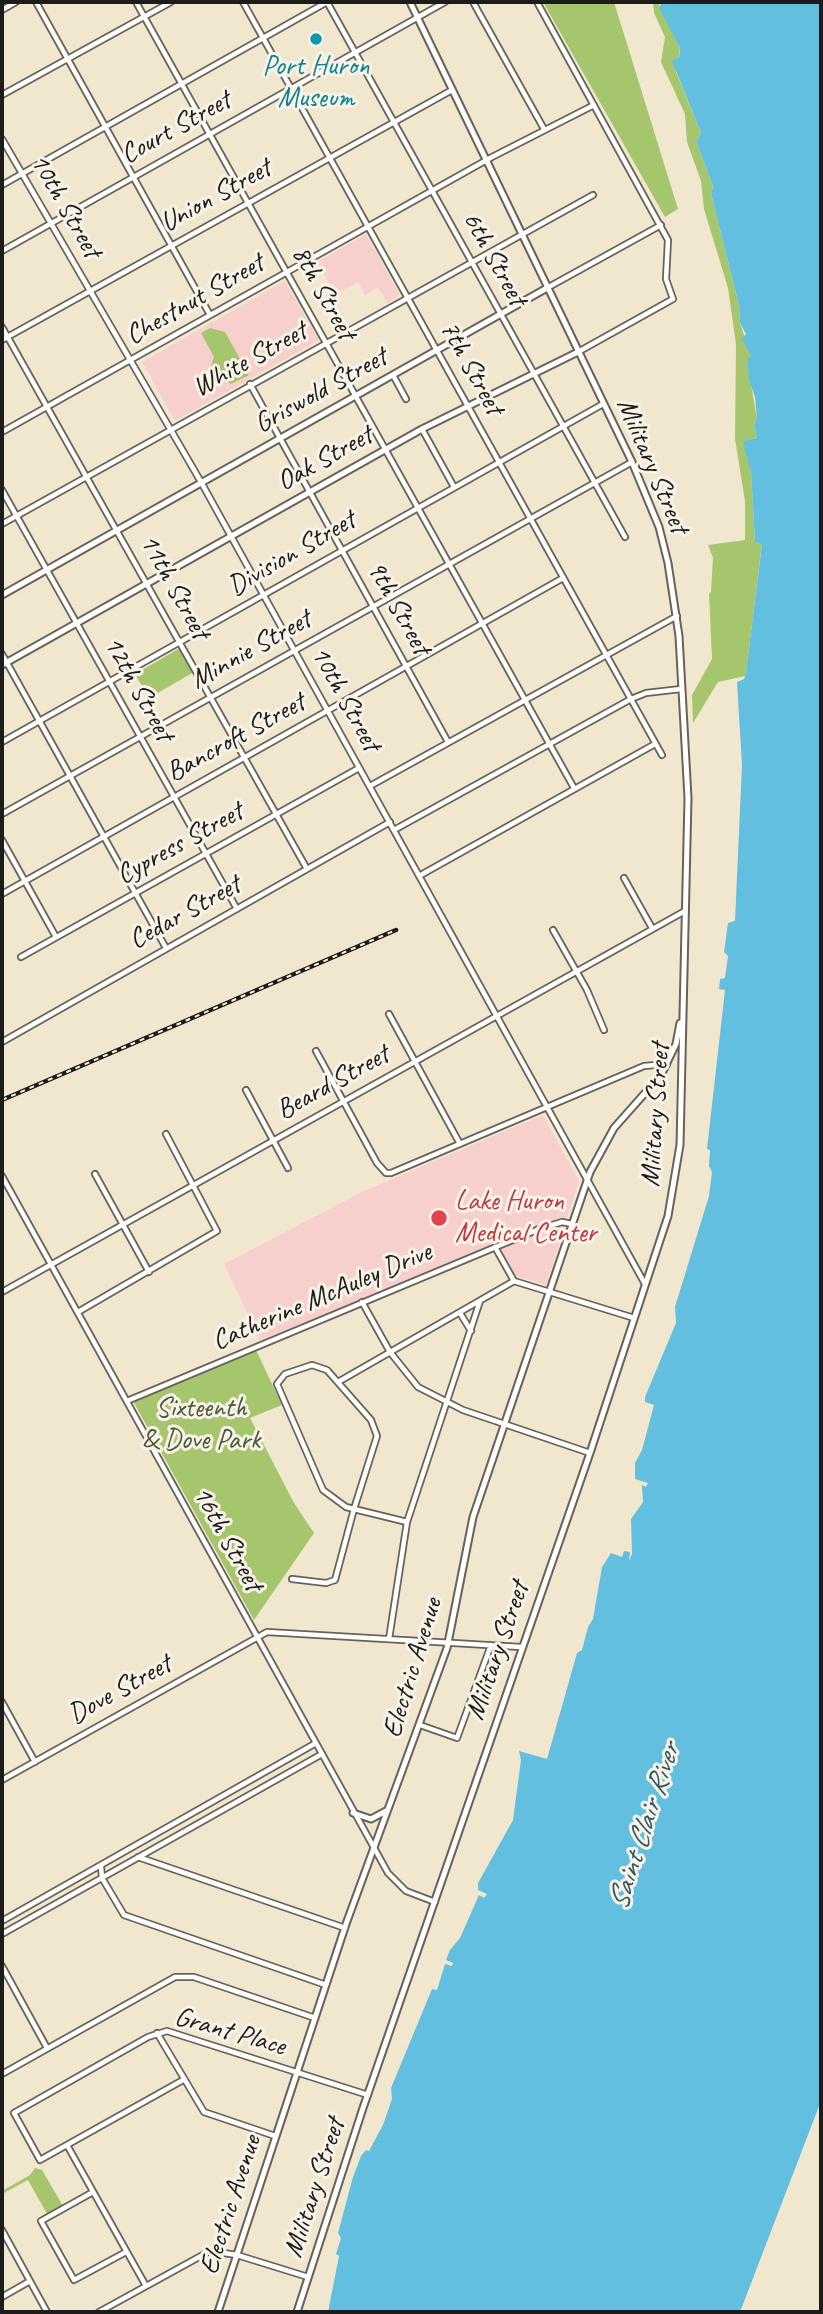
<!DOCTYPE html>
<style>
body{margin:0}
#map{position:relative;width:823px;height:2314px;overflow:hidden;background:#f1e7ce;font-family:Caveat,sans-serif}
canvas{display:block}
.frame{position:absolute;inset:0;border:4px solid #1c1c1c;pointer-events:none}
</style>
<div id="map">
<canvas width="823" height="2314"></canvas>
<div class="frame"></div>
</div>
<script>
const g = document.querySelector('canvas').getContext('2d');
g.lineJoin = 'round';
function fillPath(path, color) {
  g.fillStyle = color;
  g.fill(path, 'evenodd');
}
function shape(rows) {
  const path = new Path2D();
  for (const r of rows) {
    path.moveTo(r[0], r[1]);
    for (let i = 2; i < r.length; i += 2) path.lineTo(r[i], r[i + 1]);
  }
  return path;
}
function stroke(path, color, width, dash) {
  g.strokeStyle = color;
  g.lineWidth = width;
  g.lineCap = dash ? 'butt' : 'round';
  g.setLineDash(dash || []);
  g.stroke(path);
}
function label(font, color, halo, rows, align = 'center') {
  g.font = font + ' Caveat,sans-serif';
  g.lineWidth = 6;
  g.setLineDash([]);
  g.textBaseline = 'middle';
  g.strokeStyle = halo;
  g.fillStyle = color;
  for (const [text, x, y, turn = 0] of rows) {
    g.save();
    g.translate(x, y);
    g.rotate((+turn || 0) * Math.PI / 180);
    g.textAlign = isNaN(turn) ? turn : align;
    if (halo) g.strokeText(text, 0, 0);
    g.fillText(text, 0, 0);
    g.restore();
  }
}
const built = shape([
 [366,234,400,295,387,303,378,287,365,295,358,282,335,294,317,262],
 [285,281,319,340,175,421,142,362],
 [543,1115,579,1181,546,1285,516,1276,498,1245,260,1340,224,1264,364,1191]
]);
const green = shape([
 [543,2,614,2,678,209,665,217],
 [653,2,662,2,659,5,680,48,676,72,701,133,696,141,713,186,711,194,739,305,740,323,751,356,747,360,757,419,754,426,757,438,745,441,751,472,755,542,762,543,746,672,745,676,718,682,693,723,692,695,712,659,709,594,711,592,713,558,708,545,745,540,745,501,735,439,736,344,728,288,704,209,701,181,687,142,685,114,661,62,665,37,654,13],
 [210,328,225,332,249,375,231,384,215,372,211,366,214,357,201,333],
 [180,648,194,672,149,698,135,674],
 [256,1350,282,1405,250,1418,294,1503,314,1533,254,1620,133,1401],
 [35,2168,42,2170,63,2206,47,2214,28,2180,2,2194,2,2191,30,2175]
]);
const water = shape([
 [662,2,821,2,821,2101,740,2312,328,2312,339,2256,336,2254,341,2238,338,2233,353,2177,361,2156,366,2150,369,2151,383,2125,392,2099,391,2088,432,1989,437,1990,445,1964,452,1966,453,1963,446,1960,450,1950,460,1938,479,1895,484,1898,487,1894,478,1890,478,1883,513,1820,521,1760,519,1751,547,1759,577,1653,582,1650,588,1627,593,1619,602,1567,611,1553,622,1557,624,1551,630,1552,629,1561,632,1554,631,1519,643,1502,642,1485,646,1487,648,1483,635,1479,635,1463,642,1450,654,1405,645,1402,645,1397,676,1323,675,1307,709,1196,712,1172,709,1166,710,1150,707,1149,725,990,719,989,720,979,725,978,728,956,724,952,728,923,735,921,742,765,737,682,744,679,746,672,762,544,755,542,751,472,744,448,744,441,757,438,754,426,757,419,755,397,749,380,747,359,751,356,742,339,746,334,740,323,739,305,711,194,713,186,696,141,701,133,672,61,679,57,680,48,659,8]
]);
const minor = shape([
 [36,2,210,315],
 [136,2,574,788],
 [243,2,662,755],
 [327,2,625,537],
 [473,2,544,129],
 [537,2,668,240,666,279,673,299,578,352],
 [2,10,16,2],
 [2,95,171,2],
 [2,139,201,482,645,1284],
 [2,185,327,2],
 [2,251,445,2],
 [547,288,661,225],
 [2,327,307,869],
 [2,340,452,90],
 [393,375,406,399],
 [250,384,448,742],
 [422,429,454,487],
 [2,432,492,157,594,105],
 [2,490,237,909],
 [2,524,593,195],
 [2,654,166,948],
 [2,742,603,404],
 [370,786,677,616],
 [2,814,632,462],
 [394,830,631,699,646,693,681,689],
 [2,840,56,937],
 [419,876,655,744],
 [624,878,652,928],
 [2,894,563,578],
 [553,930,587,990,604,1030],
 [21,957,359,768],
 [389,1014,460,1144],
 [2,1042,390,822],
 [316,1051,377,1163,386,1173,391,1173,644,1066,667,1064],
 [246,1090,288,1168],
 [95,1174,149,1272],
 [2,1176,388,1873,406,1891,435,1902],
 [495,1247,514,1281,634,1318],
 [2,1292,685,911],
 [362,1302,390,1352,418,1387,463,1410,590,1453],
 [78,1312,217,1231,166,1134],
 [460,1313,471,1331],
 [338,1382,514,1281],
 [127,1401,539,1229,562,1222,572,1224],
 [292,1579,326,1583,335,1580,354,1509,377,1436,371,1420,327,1370,312,1365,285,1374,277,1384,323,1490,346,1507,354,1509,407,1522],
 [389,1639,407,1522,480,1301],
 [2,1702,35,1762],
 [420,1725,457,1738,491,1645],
 [2,1780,267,1632,521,1647],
 [138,1857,345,1928],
 [101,1867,102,1878,124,1915,326,1985],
 [2,1921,316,1743],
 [2,1934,322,1754],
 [2,1966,47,2048],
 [157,2033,204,2112,275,2136],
 [2,2074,175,1977,194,1977,315,2018],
 [183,2080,40,2160,14,2113,148,2037,167,2031,368,2095],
 [67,2145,146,2286],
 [93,2192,41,2221,74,2280,126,2252],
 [2,2230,47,2312],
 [2,2297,30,2281],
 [99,2312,210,2251,237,2255,308,2277]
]);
const major = shape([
 [2,595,547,288],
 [2,665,422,429,578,352],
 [353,1813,371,1819,386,1811],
 [218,2312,346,1924,447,1648,473,1517,590,1172,614,1128,661,1075,676,1044,680,1023],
 [297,2312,363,2108,590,1453,668,1216,680,1145,688,798,679,636,668,563,659,527,632,462,410,2]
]);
const rail = shape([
 [2,1100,396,930]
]);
const markers = [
 [316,39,7,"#0f9aa8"],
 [439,1218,9,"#e0444e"]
];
const cultureNames = [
 ["Port Huron",316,67],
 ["Museum",316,99]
];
const streetNames = [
 ["Court Street",176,128,-29],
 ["Union Street",216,196,-29],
 ["10th Street",65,206,60],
 ["6th Street",494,259,61],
 ["8th Street",323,293,61],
 ["Chestnut Street",195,300,-30],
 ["White Street",250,360,-29],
 ["7th Street",471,368,61],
 ["Griswold Street",321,391,-29],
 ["Oak Street",325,459,-29],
 ["Military Street",652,466,67],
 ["Division Street",292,554,-30],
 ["11th Street",174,587,61],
 ["9th Street",398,608,61],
 ["Minnie Street",251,650,-29],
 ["12th Street",138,689,61],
 ["10th Street",345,699,61],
 ["Bancroft Street",236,738,-29],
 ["Cypress Street",180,844,-29],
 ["Cedar Street",185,913,-29],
 ["Beard Street",333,1083,-29],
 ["Military Street",656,1115,-86],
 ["Catherine McAuley Drive",322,1297,-23],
 ["16th Street",227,1539,61],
 ["Military Street",498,1651,-71],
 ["Electric Avenue",413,1668,-73],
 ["Dove Street",120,1690,-29],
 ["Grant Place",230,2032,16],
 ["Military Street",315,2188,-72],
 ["Electric Avenue",231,2205,-72]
];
const healthNames = [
 ["Lake Huron",455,1202],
 ["Medical Center",455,1234]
];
const parkNames = [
 ["Sixteenth",201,1409],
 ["& Dove Park",201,1441]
];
const waterNames = [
 ["Saint Clair River",645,1827,-72]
];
fillPath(built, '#f7d0ce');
fillPath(green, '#a6c66e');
fillPath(water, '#62bfe0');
stroke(minor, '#67635a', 8);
stroke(major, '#67635a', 9);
stroke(minor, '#fff', 4.5);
stroke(major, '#fff', 5);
stroke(rail, '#1c1c1c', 4.5);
stroke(rail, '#f7f3e8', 2, [5]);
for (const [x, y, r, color] of markers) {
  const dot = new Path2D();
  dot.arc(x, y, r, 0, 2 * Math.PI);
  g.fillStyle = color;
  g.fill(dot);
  stroke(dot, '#f7f3e8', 2.5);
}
label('28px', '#0d838f', '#f7f3e8', cultureNames);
label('28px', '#1c1c1c', '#f7f3e8', streetNames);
label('28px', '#be3a42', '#f7f3e8', healthNames, 'left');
label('28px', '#4c5839', '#f7f3e8', parkNames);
label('italic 30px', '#345561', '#f7f3e8', waterNames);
</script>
